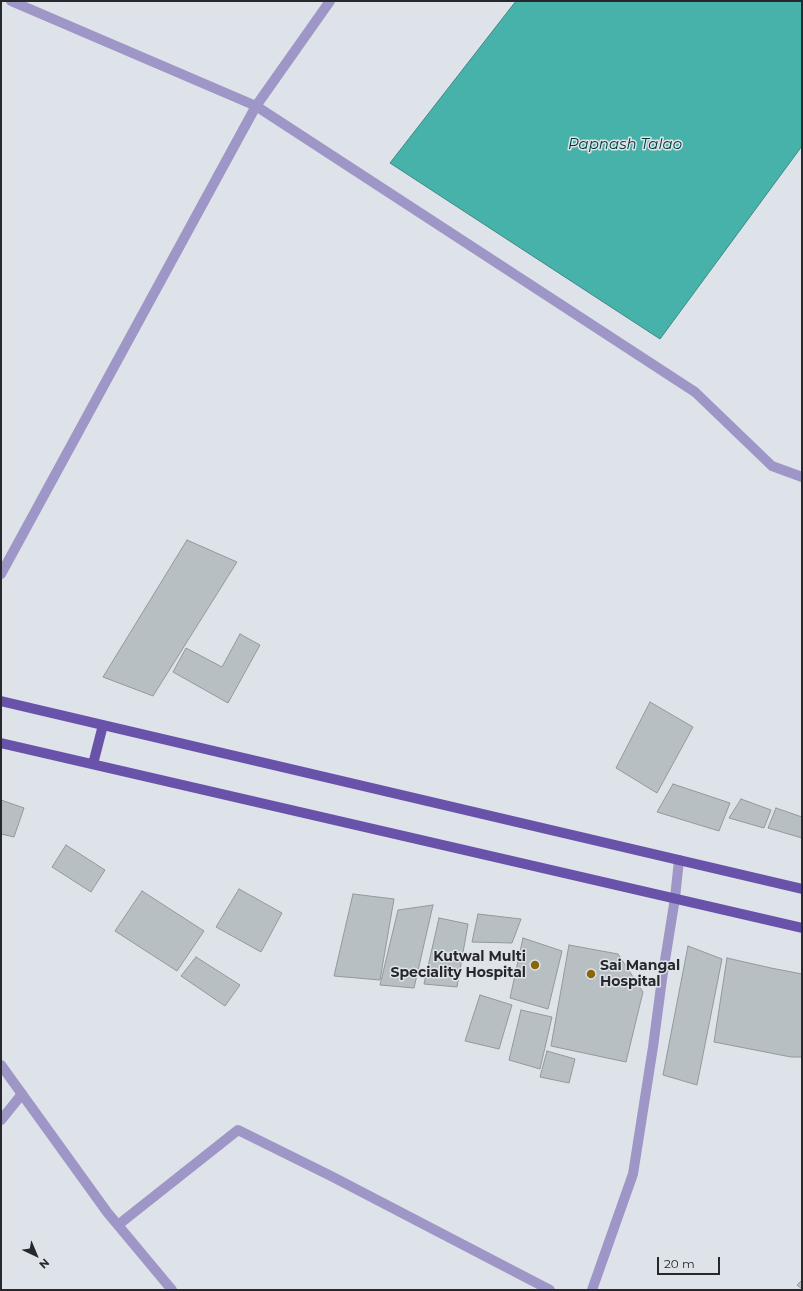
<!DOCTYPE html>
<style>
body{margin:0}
#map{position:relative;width:803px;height:1291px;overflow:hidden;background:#dee3e9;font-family:Montserrat,sans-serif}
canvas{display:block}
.frame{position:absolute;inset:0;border:2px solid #27282b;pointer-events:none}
.north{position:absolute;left:16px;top:1235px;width:40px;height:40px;-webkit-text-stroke:3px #dee3e9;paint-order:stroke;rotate:136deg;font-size:11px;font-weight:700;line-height:16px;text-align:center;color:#27282b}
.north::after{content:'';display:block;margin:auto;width:14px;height:18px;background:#27282b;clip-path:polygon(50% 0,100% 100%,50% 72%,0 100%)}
.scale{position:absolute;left:657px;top:1257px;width:63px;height:18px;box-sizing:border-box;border:2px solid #27282b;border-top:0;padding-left:5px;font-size:12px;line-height:14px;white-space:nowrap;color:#27282b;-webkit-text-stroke:3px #dee3e9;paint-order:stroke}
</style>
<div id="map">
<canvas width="803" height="1291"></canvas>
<div class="frame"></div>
<div class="north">N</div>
<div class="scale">20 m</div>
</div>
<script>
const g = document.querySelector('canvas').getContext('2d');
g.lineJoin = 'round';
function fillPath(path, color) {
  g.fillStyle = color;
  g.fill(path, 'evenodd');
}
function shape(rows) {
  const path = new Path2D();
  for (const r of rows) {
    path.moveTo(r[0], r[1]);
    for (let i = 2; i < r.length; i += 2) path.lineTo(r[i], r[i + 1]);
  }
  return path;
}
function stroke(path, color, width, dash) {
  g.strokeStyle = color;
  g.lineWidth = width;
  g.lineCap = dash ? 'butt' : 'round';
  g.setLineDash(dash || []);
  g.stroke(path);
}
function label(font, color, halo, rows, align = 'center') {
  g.font = font + ' Montserrat,sans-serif';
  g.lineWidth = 3;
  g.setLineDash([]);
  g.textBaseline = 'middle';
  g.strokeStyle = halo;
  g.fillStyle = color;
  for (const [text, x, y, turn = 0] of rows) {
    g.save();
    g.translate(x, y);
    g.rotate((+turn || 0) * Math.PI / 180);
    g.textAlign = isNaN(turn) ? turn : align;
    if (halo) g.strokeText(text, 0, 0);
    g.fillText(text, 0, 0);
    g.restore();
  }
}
const water = shape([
 [516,1,802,1,802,146,660,339,390,163,516,1]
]);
const building = shape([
 [187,540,237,562,153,696,103,677,187,540],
 [240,634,260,645,228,703,173,672,186,648,222,667,240,634],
 [650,702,693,727,657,793,616,768,650,702],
 [673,784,730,803,719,831,657,812,673,784],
 [741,799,771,810,764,828,729,818,741,799],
 [1,800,24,808,14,837,1,834,1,800],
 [776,808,802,817,802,838,768,828,776,808],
 [66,845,105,870,91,892,52,867,66,845],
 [239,889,282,913,261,952,216,927,239,889],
 [142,891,204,931,177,971,115,931,142,891],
 [353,894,394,899,380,980,334,976,353,894],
 [433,905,414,988,380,985,398,910,433,905],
 [478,914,521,919,512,943,472,942,478,914],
 [439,918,468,924,457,987,424,984,439,918],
 [523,938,562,951,548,1009,510,998,523,938],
 [569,945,618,954,643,992,626,1062,551,1046,569,945],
 [688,946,722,959,697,1085,663,1075,688,946],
 [196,957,240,985,225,1006,181,976,196,957],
 [727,958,771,968,802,974,802,1057,791,1057,714,1042,727,958],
 [480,995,512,1005,499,1049,465,1041,480,995],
 [521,1010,552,1017,540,1069,509,1060,521,1010],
 [547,1051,575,1059,569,1083,540,1077,547,1051],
 [802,1280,802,1289,797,1285,802,1280]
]);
const minor = shape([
 [330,1,256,106,695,392,772,466,802,477],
 [1,574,256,106,11,1],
 [1,1120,22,1094],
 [118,1225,238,1130,331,1176,550,1290],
 [592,1290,633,1174,653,1047,662,979,675,898,679,860]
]);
const tertiary = shape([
 [1,1065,107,1212,172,1290]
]);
const primary = shape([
 [1,701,802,889],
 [1,743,802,928],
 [93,764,103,725]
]);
const markers = [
 [535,965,5,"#8b6606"],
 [591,974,5,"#8b6606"]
];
const poiNames = [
 ["Kutwal Multi",526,957],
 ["Speciality Hospital",526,973],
 ["Sai Mangal",600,966,"left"],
 ["Hospital",600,982,"left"]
];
const waterNames = [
 ["Papnash Talao",625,145]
];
fillPath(water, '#46b2aa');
stroke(water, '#3d8984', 1);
fillPath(building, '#b7bfc3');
stroke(building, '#91999c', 1);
stroke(minor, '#9e96c6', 10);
stroke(tertiary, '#9e96c6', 10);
stroke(primary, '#6952aa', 10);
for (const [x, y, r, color] of markers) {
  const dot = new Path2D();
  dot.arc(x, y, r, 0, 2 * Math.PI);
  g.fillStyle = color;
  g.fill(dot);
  stroke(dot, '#dee3e9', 1.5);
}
label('bold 14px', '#27282b', '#dee3e9', poiNames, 'right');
label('italic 15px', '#033734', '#dee3e9', waterNames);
</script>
